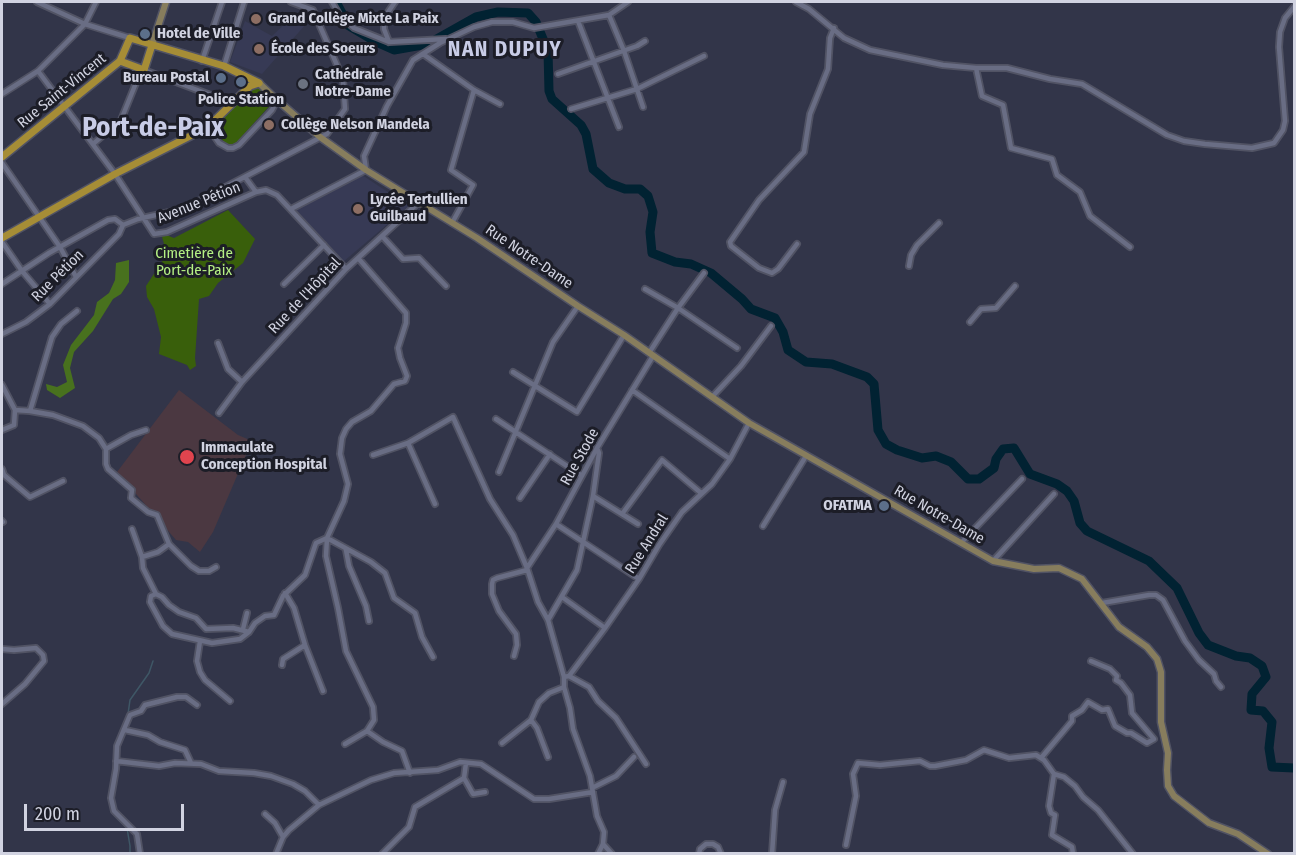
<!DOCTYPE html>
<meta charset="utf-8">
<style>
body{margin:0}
#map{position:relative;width:1296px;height:855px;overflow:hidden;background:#323549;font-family:"Fira Sans Condensed",sans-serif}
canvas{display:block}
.frame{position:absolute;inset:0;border:3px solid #d1d3e1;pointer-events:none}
.scale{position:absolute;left:24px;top:804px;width:160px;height:27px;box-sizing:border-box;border:3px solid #d1d3e1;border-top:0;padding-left:8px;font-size:18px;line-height:21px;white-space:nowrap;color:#d1d3e1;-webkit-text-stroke:4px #1c1d27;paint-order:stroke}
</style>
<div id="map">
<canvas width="1296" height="855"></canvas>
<div class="frame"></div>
<div class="scale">200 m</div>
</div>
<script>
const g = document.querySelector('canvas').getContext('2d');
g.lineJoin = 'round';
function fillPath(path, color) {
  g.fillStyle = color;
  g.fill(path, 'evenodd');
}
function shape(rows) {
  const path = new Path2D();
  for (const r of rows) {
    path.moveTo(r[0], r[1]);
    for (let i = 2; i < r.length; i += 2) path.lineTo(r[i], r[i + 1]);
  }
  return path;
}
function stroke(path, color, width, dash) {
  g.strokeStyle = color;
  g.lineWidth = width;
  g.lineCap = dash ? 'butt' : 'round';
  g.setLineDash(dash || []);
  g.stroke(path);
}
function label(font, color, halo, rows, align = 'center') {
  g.font = font + ' "Fira Sans Condensed",sans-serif';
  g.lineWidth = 6;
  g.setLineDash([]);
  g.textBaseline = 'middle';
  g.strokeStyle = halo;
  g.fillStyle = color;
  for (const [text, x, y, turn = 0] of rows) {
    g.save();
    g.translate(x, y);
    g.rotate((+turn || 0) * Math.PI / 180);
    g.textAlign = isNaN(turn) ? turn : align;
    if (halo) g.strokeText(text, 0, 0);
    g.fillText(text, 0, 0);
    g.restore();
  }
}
const built = shape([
 [295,14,306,24,262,74,230,62,245,21,272,36],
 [362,175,409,206,343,262,296,210]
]);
const medical = shape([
 [179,390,238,435,252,441,213,532,200,552,188,542,176,540,117,472]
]);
const green = shape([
 [259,84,274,101,234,145,227,145,211,127,250,88],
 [228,210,255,239,243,263,218,283,209,296,199,299,195,358,196,366,190,370,187,365,159,354,161,337,154,309,147,297,146,286,163,260,158,247,164,244,161,233,174,238]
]);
const forest = shape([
 [129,260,129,282,121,294,113,299,93,331,74,352,70,368,75,388,60,398,47,390,46,384,57,387,67,382,63,365,71,345,94,315,97,302,109,293,115,280,116,263]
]);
const stream = shape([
 [128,714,130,700,149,673,153,661],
 [114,771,115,752],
 [112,811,113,814,127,828,130,846,130,854]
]);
const river = shape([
 [336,2,349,26,376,42,394,50,428,44,476,17,498,12,528,13,536,22,548,51,549,91,552,99,581,125,586,134,593,169,609,183,625,189,640,189,648,196,653,212,650,232,652,253,675,262,691,264,711,273,742,299,751,309,775,318,783,332,788,350,806,362,832,364,867,377,874,384,878,430,886,444,897,450,922,458,936,456,951,462,968,479,979,479,994,468,996,459,1003,449,1014,448,1030,474,1057,484,1067,491,1074,501,1080,523,1087,531,1149,561,1177,588,1199,633,1208,645,1236,656,1250,658,1262,666,1266,677,1252,694,1251,710,1263,711,1272,722,1269,748,1272,767,1294,768]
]);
const street = shape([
 [37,2,85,24,130,38],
 [332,2,340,16,354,28,389,42,446,39],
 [796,2,809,9,844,38,870,50,943,65,976,68,1007,68,1050,79,1082,84,1167,135,1184,141,1205,144,1252,148,1274,143,1283,130,1285,121,1279,47,1280,32,1285,18,1294,7],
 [609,15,624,51,643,107],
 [578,21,619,127],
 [389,42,384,29,384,18,395,2],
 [423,54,474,90,500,104],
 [202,61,222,2],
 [224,66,244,2],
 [976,68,982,96,1003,105,1011,148,1052,159,1057,175,1080,192,1090,216,1130,247],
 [38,71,115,174,154,234,167,232,256,192,266,190,277,195,346,269],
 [558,74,637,46,645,41],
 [2,94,38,71,85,24,96,2],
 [571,109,637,89,704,56],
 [208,127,219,143,228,148,233,148,239,145,272,110,277,100],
 [93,144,121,120,140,73,144,70,232,103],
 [2,163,60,247,76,277],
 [245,177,256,192],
 [291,209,366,170,364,156,387,106,413,60,440,43,474,27,492,22,513,22,534,28,609,15,628,2],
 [452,223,473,185,451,170,474,90],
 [123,225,138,219,183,209,327,134,345,109,343,79,313,10,291,2],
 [382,236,403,259,419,258,446,286],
 [2,242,22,271,50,304],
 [797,244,778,269,772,273,759,268,731,246,730,242,759,200,804,152,810,114,828,69,830,38,834,28],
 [909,266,911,255,917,245,939,223],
 [704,273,678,308,737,348],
 [2,284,49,253,108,220,115,219,123,225],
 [284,284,324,245],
 [645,289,678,308,649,353],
 [970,322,981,309,996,308,1015,286],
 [2,334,26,322,50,304,119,234,123,225],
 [218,343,228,369,242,382],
 [513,372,577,412,624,335],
 [2,385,15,410],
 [632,390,730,459],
 [712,397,741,366,771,326],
 [30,411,53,415,83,426,99,438,106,449,106,464,108,469,132,490,131,498,148,512,157,515,169,544,191,566,199,571,209,571,216,567],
 [219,413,242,382,346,269,418,203],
 [496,419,582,476],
 [2,430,14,425,15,410,30,411,52,337,61,324,77,311],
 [408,443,435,504],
 [106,449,131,435,146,430],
 [373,455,408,443,453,417,490,499,513,535,527,568,538,602,548,620,564,677,564,687,570,708,573,729,590,776,597,816,604,832,603,844,598,854],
 [2,469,4,475,30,497,63,481],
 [499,472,553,342,578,306],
 [593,496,638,524],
 [520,498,550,454],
 [622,514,662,460,701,493],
 [2,521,3,522],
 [556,524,639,579],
 [763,526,806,456],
 [132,529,142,557],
 [961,543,1022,479],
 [346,550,349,566,366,606,369,621],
 [993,561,1054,494],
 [527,568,556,524,597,448,653,356],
 [285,593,294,608,305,645,323,691],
 [156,594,143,568,142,557,158,552,169,544],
 [562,597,605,628],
 [1102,603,1149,595,1156,595,1163,600,1185,641,1199,660,1214,674,1216,681,1221,687],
 [548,620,577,570,593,496,599,453,597,448],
 [243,629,247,613],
 [249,632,233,628,206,629,196,618,179,612,169,605,162,597,156,594,151,596,150,602,163,626,172,634,212,643,240,639,249,632,255,623,265,616,274,615,283,596,305,575,316,543,327,538,371,562,385,573,394,598,415,613,422,637,433,657],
 [200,641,197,661,200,672,205,680,230,701],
 [2,649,14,650,36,648,43,655,44,661,25,684,2,704],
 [514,656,517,645,516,634,499,611,492,594,492,584,493,580,497,578,527,570],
 [282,665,283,659,305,645],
 [569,676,589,687,598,701,616,718,646,764],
 [564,677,569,676,605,628,639,579,659,545,682,512,712,484,730,459,749,423],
 [531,720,537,728,548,757],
 [125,730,148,735,160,742,185,750,191,763],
 [367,731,383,742,402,751,410,773],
 [502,743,531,720,539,702,549,693,564,687],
 [345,744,367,731,374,720,373,707,346,651,338,608,326,556,327,538,344,501,348,484,340,454,342,438,346,429,352,422,371,411,394,384,405,381,407,376,400,358,398,348,406,323,406,313,358,258],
 [1041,758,1072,721,1072,716,1082,710,1088,702,1102,710,1108,709,1115,726,1127,733,1131,733,1147,743,1154,739,1132,713,1130,695,1121,683,1116,680,1117,676,1110,669,1091,661],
 [116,761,159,766,175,763,201,764,219,771,254,773,271,776,293,784,305,791,319,805],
 [1054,774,1064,777,1075,786,1083,797,1098,810,1133,854],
 [464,778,473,794,485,792],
 [592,788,616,776,634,757],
 [265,814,275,823,283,837],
 [603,844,612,854],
 [846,845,856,796,853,774,858,763,880,765,920,761,930,766,935,766,966,760,984,750,1009,758,1036,755,1044,760,1054,774,1049,806,1051,813,1055,815,1052,835,1072,847,1073,854],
 [140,854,137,834,114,811,111,798,116,769,117,746,130,715,141,711,145,705,177,697,186,697,197,705],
 [276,854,283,837,289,830,319,805,371,780,394,773,438,770,460,762,481,764,534,799,549,799,593,792],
 [382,854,409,827,415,807,464,778,466,763],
 [699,854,700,849,706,844,713,844,718,847,721,854],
 [772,854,775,810,783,782]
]);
const secondary = shape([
 [152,45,166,2],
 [259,83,277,100,320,137,366,170,477,238,578,306,624,335,749,423,993,561,1034,569,1059,568,1082,579,1119,627,1147,647,1157,659,1161,672,1161,722,1168,753,1167,770,1168,786,1174,796,1209,823,1238,834,1268,854]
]);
const primary = shape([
 [120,61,144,70,152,45],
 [2,157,120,61,130,38,224,66,259,83],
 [2,238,115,174,208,127,250,86,259,83]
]);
const markers = [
 [256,19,6,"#8d6e63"],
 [145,34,6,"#5c6f8a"],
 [259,49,6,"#8d6e63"],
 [221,78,6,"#5c6f8a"],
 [241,82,6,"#5c6f8a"],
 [303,84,6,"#6b7280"],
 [269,125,6,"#8d6e63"],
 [358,209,6,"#8d6e63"],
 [187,457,8,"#e0444e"],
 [884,506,6,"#5c6f8a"]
];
const poiNames = [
 ["Grand Collège Mixte La Paix",268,19],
 ["Hotel de Ville",157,34],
 ["École des Soeurs",271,49],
 ["Cathédrale",315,75],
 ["Notre-Dame",315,92],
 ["Bureau Postal",209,78,"right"],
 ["Police Station",241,100,"center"],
 ["Collège Nelson Mandela",281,125],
 ["Lycée Tertullien",370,200],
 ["Guilbaud",370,217],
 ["Immaculate",201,448],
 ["Conception Hospital",201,465],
 ["OFATMA",872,506,"right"]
];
const streetNames = [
 ["Rue Saint-Vincent",62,91,-39],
 ["Avenue Pétion",199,203,-22],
 ["Rue Notre-Dame",529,257,34],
 ["Rue Pétion",58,276,-45],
 ["Rue de l'Hôpital",305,296,-47],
 ["Rue Stode",580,457,-61],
 ["Rue Notre-Dame",939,515,30],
 ["Rue Andral",647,544,-58]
];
const parkNames = [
 ["Cimetière de",194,254],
 ["Port-de-Paix",194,271]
];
const districtNames = [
 ["NAN DUPUY",505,50]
];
const townNames = [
 ["Port-de-Paix",153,128]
];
fillPath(built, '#373a55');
fillPath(medical, '#4b3841');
fillPath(green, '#395f0b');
fillPath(forest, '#48711e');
stroke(stream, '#3f5766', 1.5);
stroke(river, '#012232', 9);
stroke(street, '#515364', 8);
stroke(secondary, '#515364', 9);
stroke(primary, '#515364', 10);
stroke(street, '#696d84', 4.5);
stroke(secondary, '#877d5d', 6);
stroke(primary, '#a68d36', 7);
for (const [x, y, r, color] of markers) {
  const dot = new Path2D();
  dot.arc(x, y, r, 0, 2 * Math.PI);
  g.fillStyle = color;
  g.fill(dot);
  stroke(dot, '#1c1d27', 2);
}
label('bold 15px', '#d1d3e1', '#1c1d27', poiNames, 'left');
label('15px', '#d1d3e1', '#1c1d27', streetNames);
label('15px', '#b5f084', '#1c1d27', parkNames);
g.letterSpacing = '1.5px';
label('bold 21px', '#c8cce6', '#1c1d27', districtNames);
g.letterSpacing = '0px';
label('bold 27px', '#c8cce6', '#1c1d27', townNames);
</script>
